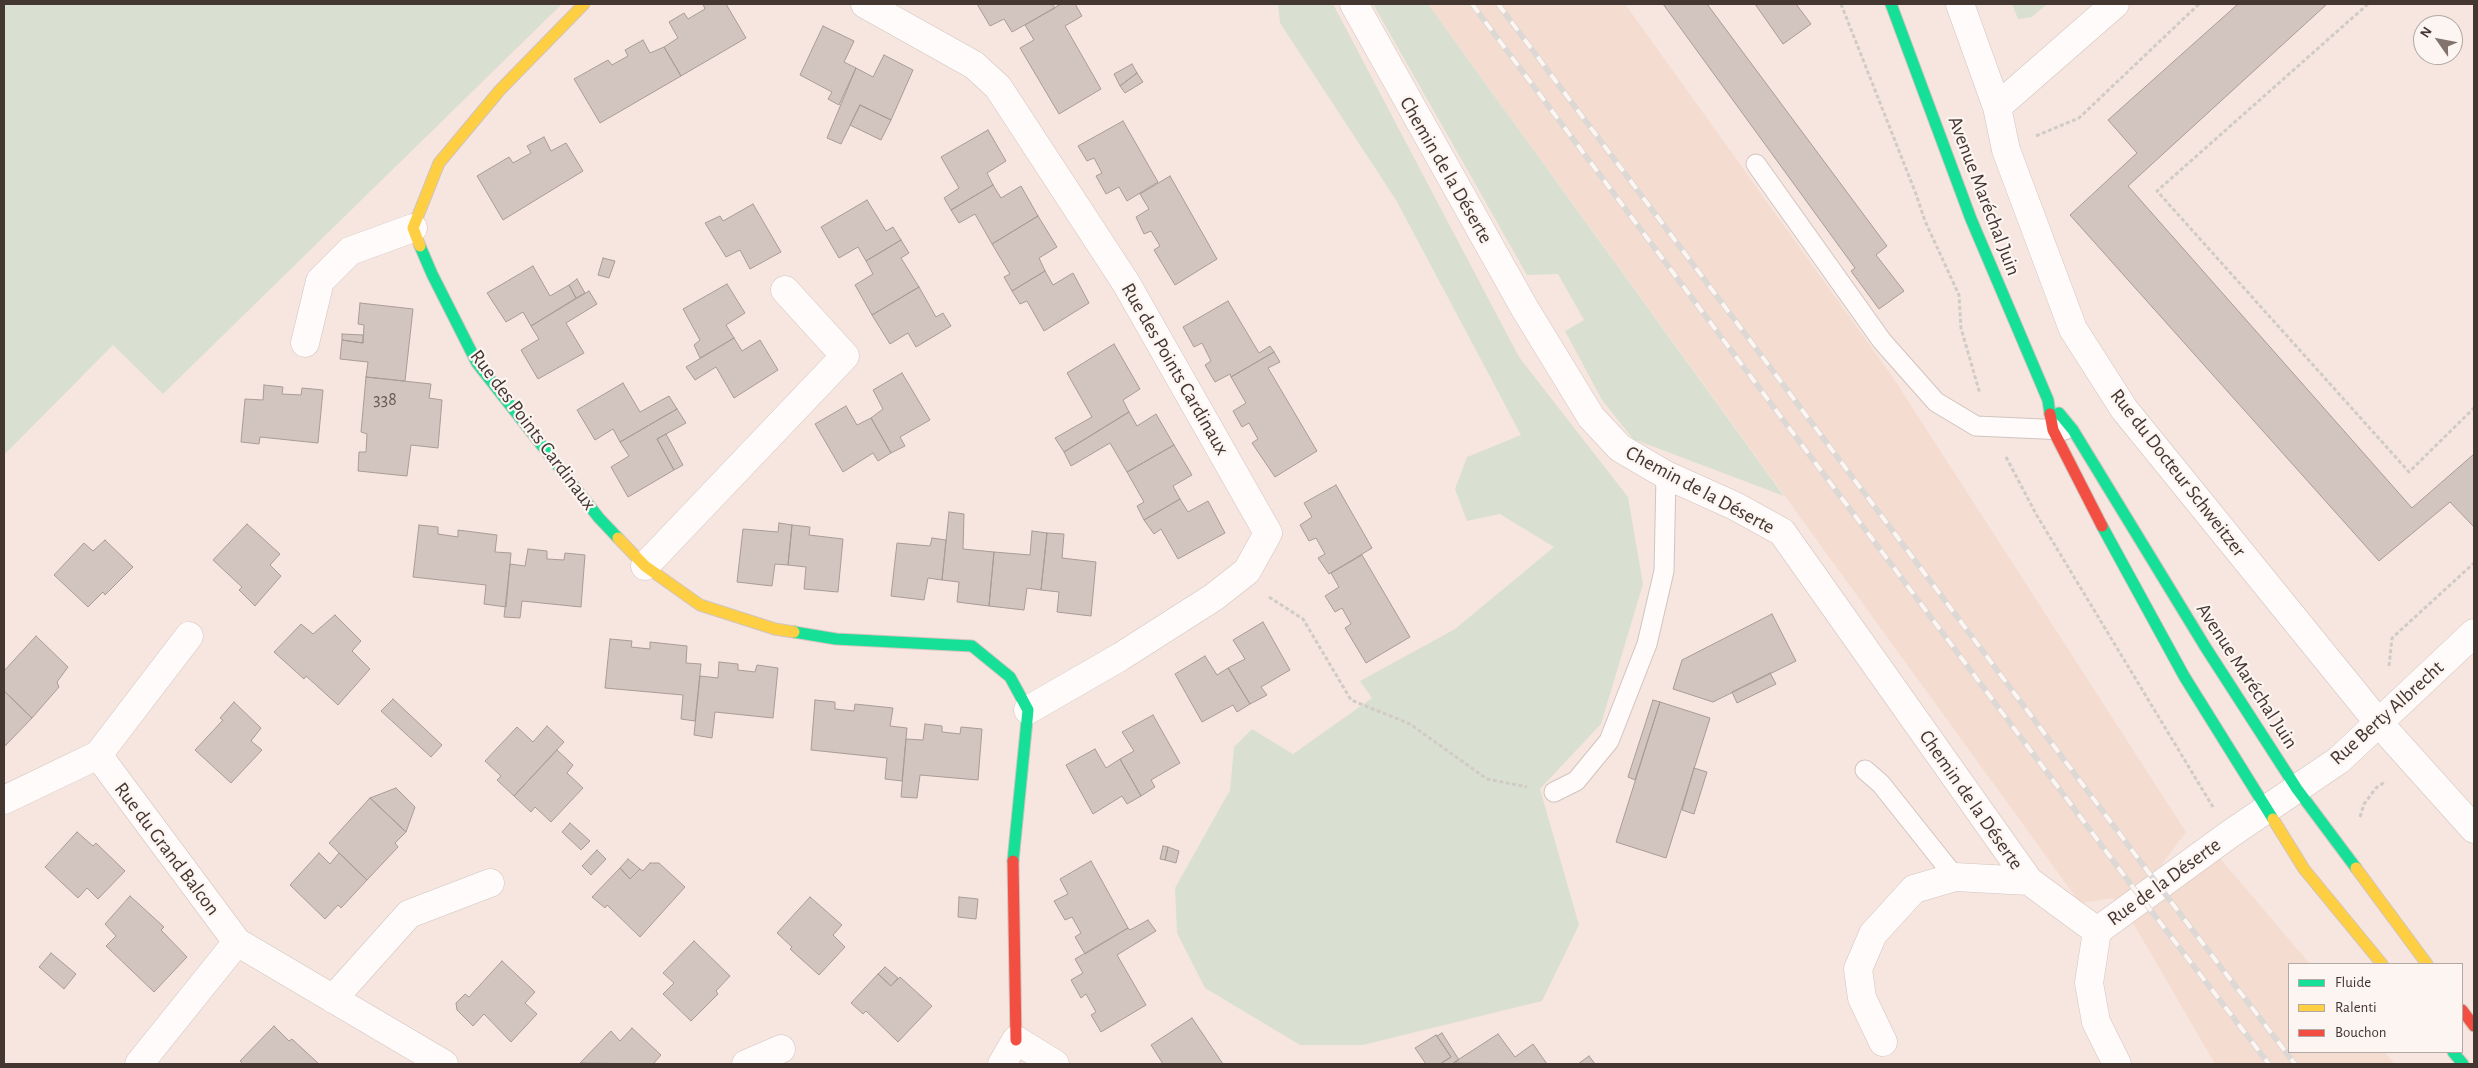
<!DOCTYPE html>
<meta charset="utf-8">
<style>
body{margin:0}
#map{position:relative;width:2478px;height:1068px;overflow:hidden;background:#f6e6df;font-family:"Alegreya Sans",sans-serif}
canvas{display:block}
.frame{position:absolute;inset:0;border:5px solid #443630;pointer-events:none}
.legend{position:absolute;left:2288px;top:963px;width:175px;height:90px;box-sizing:border-box;background:#fcf5f2;border:1px solid #b2a9a4;margin:0;padding:6px 9px;list-style:none;font-size:15px;color:#443630}
.legend li{display:flex;align-items:center;gap:10px;height:25px}
.legend b{width:25px;border:1px solid #b2a9a4}
.north{position:absolute;left:2413px;top:15px;width:50px;height:50px;box-sizing:border-box;background:#fcf5f2;border:1px solid #b2a9a4;border-radius:50%;rotate:303deg;font-size:14px;font-weight:700;line-height:20px;text-align:center;color:#443630}
.north::after{content:'';display:block;margin:auto;width:18px;height:22px;background:#82746d;clip-path:polygon(50% 0,100% 100%,50% 72%,0 100%)}
</style>
<div id="map">
<canvas width="2478" height="1068"></canvas>
<div class="frame"></div>
<ul class="legend">
<li><b style="height:6px;background:#16e098"></b>Fluide</li>
<li><b style="height:6px;background:#ffcf43"></b>Ralenti</li>
<li><b style="height:6px;background:#f24e42"></b>Bouchon</li>
</ul>
<div class="north">N</div>
</div>
<script>
const g = document.querySelector('canvas').getContext('2d');
g.lineJoin = 'round';
function fillPath(path, color) {
  g.fillStyle = color;
  g.fill(path, 'evenodd');
}
function shape(rows) {
  const path = new Path2D();
  for (const r of rows) {
    path.moveTo(r[0], r[1]);
    for (let i = 2; i < r.length; i += 2) path.lineTo(r[i], r[i + 1]);
  }
  return path;
}
function stroke(path, color, width, dash) {
  g.strokeStyle = color;
  g.lineWidth = width;
  g.lineCap = dash ? 'butt' : 'round';
  g.setLineDash(dash || []);
  g.stroke(path);
}
function label(font, color, halo, rows, align = 'center') {
  g.font = font + ' "Alegreya Sans",sans-serif';
  g.lineWidth = 4.5;
  g.setLineDash([]);
  g.textBaseline = 'middle';
  g.strokeStyle = halo;
  g.fillStyle = color;
  for (const [text, x, y, turn = 0] of rows) {
    g.save();
    g.translate(x, y);
    g.rotate((+turn || 0) * Math.PI / 180);
    g.textAlign = isNaN(turn) ? turn : align;
    if (halo) g.strokeText(text, 0, 0);
    g.fillText(text, 0, 0);
    g.restore();
  }
}
const built = shape([
 [1428,4,1625,4,1892,376,2186,832,2162,864,2177,885,2219,857,2310,964,2289,964,2289,1052,2384,1052,2395,1064,2215,1064,2129,916,2113,898,2080,903]
]);
const green = shape([
 [4,4,562,4,163,394,113,345,4,455],
 [1278,4,1333,4,1519,357,1628,497,1643,584,1601,724,1540,789,1579,925,1542,1001,1363,1045,1300,1045,1205,988,1177,933,1175,888,1230,790,1234,747,1252,729,1293,754,1372,698,1360,681,1455,629,1554,547,1500,514,1467,521,1455,489,1467,457,1521,435,1396,200,1280,23],
 [1373,4,1428,4,1784,496,1633,439,1602,400,1565,331,1584,320,1558,274,1527,275],
 [2012,4,2047,4,2032,17,2018,19]
]);
const building = shape([
 [726,4,746,38,681,76,664,47,678,38,669,22,684,13,688,19,705,9,703,4,726,4],
 [977,4,1052,4,1055,8,1012,32,1004,19,990,26,977,4],
 [1061,4,1075,4,1082,16,1065,26,1101,89,1059,114,1020,48,1034,40,1025,25,1061,4],
 [1663,4,1707,4,1887,246,1876,255,1904,291,1879,309,1851,271,1855,268,1663,4],
 [1755,4,1796,4,1811,24,1783,44,1755,4],
 [2238,4,2327,4,2128,186,2412,508,2474,454,2474,527,2450,502,2379,561,2070,215,2137,153,2108,120,2238,4],
 [823,26,854,41,844,62,856,68,839,105,828,99,832,92,800,75,823,26],
 [643,40,650,53,664,47,681,76,600,123,574,79,608,60,612,65,628,56,625,50,643,40],
 [884,55,913,70,891,120,860,105,841,144,827,138,856,68,873,77,884,55],
 [1132,64,1137,73,1120,86,1114,74,1132,64],
 [1137,73,1143,82,1125,93,1120,86,1137,73],
 [860,105,891,120,881,140,850,125,860,105],
 [1123,121,1158,182,1127,201,1119,187,1106,194,1096,176,1102,173,1094,158,1087,161,1078,146,1123,121],
 [988,130,1006,161,987,173,993,185,951,210,944,198,959,188,941,157,988,130],
 [544,137,551,151,566,143,583,171,503,220,477,176,509,157,513,163,531,153,527,146,544,137],
 [1170,176,1217,259,1175,285,1154,250,1160,246,1151,231,1144,234,1136,217,1149,209,1140,194,1170,176],
 [993,185,1001,198,1021,186,1038,216,992,244,975,214,959,223,951,210,993,185],
 [867,200,886,231,893,227,901,240,866,261,858,247,839,258,821,227,867,200],
 [753,204,781,252,750,269,740,250,726,257,705,223,720,216,723,221,753,204],
 [1038,216,1057,247,1039,258,1045,271,1012,291,1004,277,1010,274,992,244,1038,216],
 [901,240,909,253,901,258,919,287,872,315,855,285,873,274,866,261,901,240],
 [603,258,615,261,609,278,598,275,603,258],
 [533,266,550,296,569,285,576,298,531,326,523,312,506,322,487,293,533,266],
 [1045,271,1053,285,1073,273,1089,303,1044,331,1027,301,1020,304,1012,291,1045,271],
 [577,279,585,293,576,298,569,285,577,279],
 [727,284,745,313,726,325,734,338,700,358,694,345,700,340,683,309,727,284],
 [919,287,936,317,943,313,951,326,916,347,908,333,890,344,872,315,919,287],
 [589,291,597,304,566,323,584,353,538,379,521,350,539,339,531,326,589,291],
 [1228,301,1259,353,1270,346,1274,352,1231,377,1230,374,1215,382,1205,365,1211,361,1202,343,1194,347,1183,327,1228,301],
 [360,303,413,309,405,381,366,377,368,362,340,359,342,340,363,343,364,325,358,324,360,303],
 [342,334,363,335,363,343,342,340,342,334],
 [734,338,742,351,760,340,778,370,734,398,716,367,695,380,686,367,734,338],
 [1114,344,1140,389,1123,400,1129,412,1064,452,1055,438,1092,417,1067,373,1114,344],
 [1274,352,1280,362,1268,368,1317,451,1275,477,1252,443,1258,439,1249,423,1242,427,1233,411,1246,403,1231,377,1274,352],
 [902,373,930,420,900,437,905,446,891,453,871,418,883,409,873,390,902,373],
 [366,377,431,384,429,398,442,400,438,448,411,445,407,476,358,471,359,452,366,452,367,434,361,432,366,377],
 [623,383,640,412,669,396,677,409,620,442,613,429,595,440,577,410,623,383],
 [264,385,283,387,282,394,301,395,302,388,323,390,318,443,260,437,259,444,241,442,245,399,263,400,264,385],
 [846,406,857,425,871,418,891,453,878,461,873,453,843,472,815,424,846,406],
 [677,409,686,423,657,439,674,470,628,497,611,467,629,456,620,442,677,409],
 [1129,412,1137,426,1156,414,1174,445,1127,472,1110,443,1071,466,1064,452,1129,412],
 [666,434,683,465,674,470,657,439,666,434],
 [1174,445,1192,475,1173,486,1180,499,1144,520,1137,506,1144,502,1127,472,1174,445],
 [1336,485,1372,548,1329,574,1318,558,1325,554,1316,538,1309,541,1300,525,1312,517,1304,503,1336,485],
 [1180,499,1188,512,1208,501,1225,533,1178,559,1161,529,1154,534,1144,520,1180,499],
 [949,512,964,514,963,549,994,552,989,606,957,602,959,582,942,580,949,512],
 [779,523,792,525,788,565,775,564,772,586,737,582,743,529,778,532,779,523],
 [247,524,280,554,270,565,281,576,255,606,239,590,242,587,213,560,247,524],
 [419,525,438,527,438,534,458,537,458,530,497,535,495,552,511,553,506,607,484,604,486,585,413,577,419,525],
 [792,525,810,527,809,535,843,539,838,592,804,589,806,567,788,565,792,525],
 [1032,531,1047,533,1041,590,1027,588,1024,610,989,606,994,552,1030,555,1032,531],
 [1047,533,1064,534,1062,558,1096,562,1091,616,1057,612,1059,592,1041,590,1047,533],
 [932,538,946,540,942,580,928,578,924,600,891,596,897,543,930,546,932,538],
 [105,540,133,567,105,595,103,592,88,607,54,575,84,543,93,551,105,540],
 [528,549,547,551,547,559,564,560,565,553,585,555,581,607,522,601,520,618,504,617,510,564,525,566,528,549],
 [1362,555,1410,637,1366,663,1345,628,1351,624,1342,608,1335,612,1325,596,1339,587,1331,573,1362,555],
 [1772,614,1796,661,1713,702,1673,689,1682,660,1772,614],
 [335,615,361,641,352,651,370,669,338,705,306,676,304,679,274,652,301,624,313,634,335,615],
 [1263,622,1290,670,1261,687,1267,695,1250,704,1228,668,1245,659,1233,640,1263,622],
 [36,636,68,667,57,682,59,687,32,718,4,691,4,671,36,636],
 [610,639,632,641,631,647,650,649,650,642,687,646,686,663,701,664,695,721,681,719,683,695,605,688,610,639],
 [1205,656,1217,675,1228,668,1250,704,1237,712,1233,705,1202,722,1175,674,1205,656],
 [719,662,738,664,738,670,755,672,757,665,778,668,773,718,715,712,712,738,694,735,700,676,718,678,719,662],
 [1770,673,1776,684,1737,703,1732,692,1770,673],
 [4,691,32,718,4,747,4,691],
 [393,699,442,745,431,757,381,711,393,699],
 [815,700,835,702,835,709,854,711,855,704,893,708,890,726,907,728,902,781,885,779,887,758,811,750,815,700],
 [1653,700,1660,702,1635,780,1628,777,1653,700],
 [234,702,261,728,251,741,262,750,231,783,195,750,223,720,220,718,234,702],
 [1660,702,1710,718,1666,858,1616,842,1660,702],
 [1153,715,1180,763,1151,780,1155,787,1141,796,1120,759,1134,751,1122,732,1153,715],
 [925,724,942,726,942,732,960,734,961,727,982,729,978,780,920,775,917,798,901,797,906,739,923,740,925,724],
 [547,726,564,742,514,796,497,780,501,776,485,761,517,727,533,742,547,726],
 [1095,749,1106,768,1120,759,1141,796,1127,804,1122,796,1093,814,1066,765,1095,749],
 [557,750,573,765,567,773,583,788,551,822,535,807,531,812,514,796,557,750],
 [1694,768,1707,772,1694,814,1682,810,1694,768],
 [396,788,415,807,406,832,370,798,396,788],
 [370,798,406,832,395,843,398,847,367,880,329,843,370,798],
 [570,823,590,841,581,850,562,832,570,823],
 [77,832,93,846,96,843,125,871,98,899,87,888,78,898,45,867,77,832],
 [1163,846,1168,847,1165,860,1160,859,1163,846],
 [1168,847,1179,851,1176,863,1165,860,1168,847],
 [597,850,606,859,591,875,582,866,597,850],
 [319,853,330,864,339,853,367,880,341,908,338,905,325,919,290,885,319,853],
 [628,859,640,869,630,879,620,868,628,859],
 [1091,861,1128,928,1085,954,1075,937,1081,933,1072,917,1065,920,1054,901,1068,894,1060,879,1091,861],
 [650,863,659,863,685,887,640,937,607,905,605,908,592,897,620,868,630,879,640,869,643,871,650,863],
 [130,896,164,927,161,930,187,957,154,992,106,946,116,936,105,924,130,896],
 [810,897,842,925,833,935,845,947,819,975,790,949,792,947,777,933,810,897],
 [959,897,978,899,976,919,958,917,959,897],
 [1148,920,1156,931,1117,955,1146,1005,1101,1032,1091,1015,1096,1012,1086,994,1081,998,1071,980,1083,973,1075,959,1128,928,1130,930,1148,920],
 [694,941,730,976,716,991,718,994,691,1021,663,994,674,983,663,973,694,941],
 [51,953,76,974,64,989,39,967,51,953],
 [502,961,535,992,525,1003,537,1014,511,1042,484,1014,473,1026,457,1010,456,1003,465,994,469,997,502,961],
 [885,967,898,978,891,986,878,974,885,967],
 [878,974,891,986,900,977,932,1006,898,1042,866,1011,863,1014,851,1003,878,974],
 [1192,1018,1223,1064,1163,1064,1151,1045,1192,1018],
 [274,1026,289,1041,292,1039,319,1064,243,1064,240,1061,274,1026],
 [632,1028,661,1055,653,1064,580,1063,611,1031,620,1041,632,1028],
 [1442,1033,1459,1060,1452,1064,1440,1064,1451,1057,1437,1036,1442,1033],
 [1498,1034,1515,1057,1533,1044,1547,1064,1453,1063,1498,1034],
 [1436,1035,1451,1057,1440,1064,1426,1064,1415,1048,1436,1035],
 [1589,1056,1595,1064,1578,1064,1589,1056]
]);
const path = shape([
 [1841,4,1916,194,1925,221,1959,295,1961,328,1980,394],
 [2368,4,2157,191,2409,472,2474,408],
 [2036,136,2079,118,2199,4],
 [2006,457,2036,514,2213,807],
 [1269,597,1303,619,1351,700,1410,724,1487,779,1527,787],
 [2389,666,2392,638,2474,563],
 [2360,817,2364,804,2376,788,2386,781]
]);
const lane = shape([
 [1756,164,1882,341,1936,402,1976,426,2065,430],
 [1865,770,1881,784,1955,877],
 [1554,792,1576,781,1609,741,1647,644,1664,571,1666,475]
]);
const street = shape([
 [865,4,974,65,998,87,1126,283,1268,533,1247,571,1214,597,1120,657,1028,710],
 [1354,4,1525,309,1591,417,1620,448,1666,475,1735,506,1782,532,2029,881],
 [1960,4,1997,107,2006,150,2073,329,2124,409,2378,722,2474,829],
 [1997,107,2115,4],
 [305,343,320,281,350,251,413,228],
 [645,566,845,356,785,290],
 [98,755,237,942,444,1064],
 [4,800,98,755,189,636],
 [333,999,409,914,490,883],
 [1883,1042,1862,998,1858,969,1873,934,1914,889,1955,877,2029,881,2097,931],
 [139,1064,237,942],
 [746,1064,781,1049],
 [1002,1064,1016,1040,1055,1064],
 [2117,1064,2096,1022,2089,983,2097,931,2230,834,2339,760,2474,633]
]);
const fast = shape([
 [1891,4,1971,219,2048,400,2050,414],
 [420,246,432,274,477,363,599,518,618,538],
 [2059,413,2073,430,2206,648,2297,789,2356,868],
 [2102,526,2184,676,2273,819],
 [794,632,836,639,972,646,1010,677,1028,710,1013,861],
 [2453,1052,2463,1064]
]);
const slow = shape([
 [420,246,413,228,439,163,500,90,584,4],
 [618,538,645,566,700,605,775,629,794,632],
 [2273,819,2304,869,2382,964],
 [2356,868,2427,964]
]);
const jam = shape([
 [2050,414,2053,430,2102,526],
 [1013,861,1016,1040],
 [2462,1010,2474,1026]
]);
const rail = shape([
 [1472,4,2132,886,2269,1064],
 [1498,4,2149,873,2295,1064]
]);
const numberNames = [
 ["338",385,400]
];
const streetNames = [
 ["Chemin de la Déserte",1446,170,60],
 ["Avenue Maréchal Juin",1984,196,69],
 ["Rue des Points Cardinaux",1175,369,60],
 ["Rue des Points Cardinaux",533,430,53],
 ["Rue du Docteur Schweitzer",2178,473,52],
 ["Chemin de la Déserte",1700,490,28],
 ["Avenue Maréchal Juin",2247,676,57],
 ["Rue Berty Albrecht",2387,713,-42],
 ["Chemin de la Déserte",1971,800,55],
 ["Rue du Grand Balcon",167,849,53],
 ["Rue de la Déserte",2164,882,-36]
];
fillPath(built, '#f5dcd0');
fillPath(green, '#dae0d1');
fillPath(building, '#d2c4bf');
stroke(building, '#a89c96', 1);
stroke(lane, '#d1c4be', 21);
stroke(street, '#d1c4be', 29);
stroke(fast, '#d1c4be', 13);
stroke(slow, '#d1c4be', 13);
stroke(jam, '#d1c4be', 13);
stroke(path, '#d1cbc7', 3, [4, 2.5]);
stroke(lane, '#fefbfa', 19);
stroke(street, '#fefbfa', 28);
stroke(fast, '#16e098', 11);
stroke(slow, '#ffcf43', 11);
stroke(jam, '#f24e42', 11);
stroke(rail, '#dcd8d5', 5.5);
stroke(rail, '#fcf5f2', 4, [11]);
label('18px', '#685a54', null, numberNames);
label('20px', '#443630', '#fcf5f2', streetNames);
</script>
